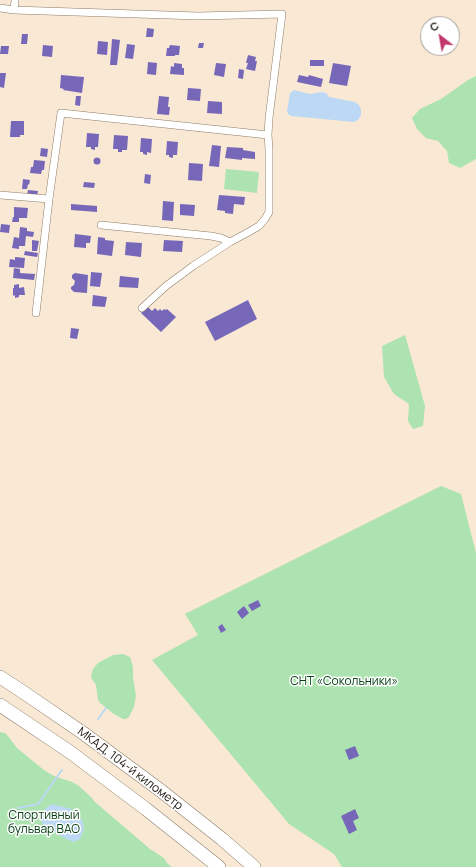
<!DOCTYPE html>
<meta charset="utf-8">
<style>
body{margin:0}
#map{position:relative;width:476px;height:867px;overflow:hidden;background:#f9e9d4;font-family:Manrope,sans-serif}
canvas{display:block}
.north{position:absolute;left:420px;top:16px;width:40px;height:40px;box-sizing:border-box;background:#fff;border:1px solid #a5a3a0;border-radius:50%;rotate:329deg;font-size:11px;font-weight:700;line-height:16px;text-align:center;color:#1f1a12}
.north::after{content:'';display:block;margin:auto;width:14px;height:18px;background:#c1366b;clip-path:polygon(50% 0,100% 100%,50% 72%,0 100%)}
</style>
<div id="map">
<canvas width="476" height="867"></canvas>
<div class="north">С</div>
</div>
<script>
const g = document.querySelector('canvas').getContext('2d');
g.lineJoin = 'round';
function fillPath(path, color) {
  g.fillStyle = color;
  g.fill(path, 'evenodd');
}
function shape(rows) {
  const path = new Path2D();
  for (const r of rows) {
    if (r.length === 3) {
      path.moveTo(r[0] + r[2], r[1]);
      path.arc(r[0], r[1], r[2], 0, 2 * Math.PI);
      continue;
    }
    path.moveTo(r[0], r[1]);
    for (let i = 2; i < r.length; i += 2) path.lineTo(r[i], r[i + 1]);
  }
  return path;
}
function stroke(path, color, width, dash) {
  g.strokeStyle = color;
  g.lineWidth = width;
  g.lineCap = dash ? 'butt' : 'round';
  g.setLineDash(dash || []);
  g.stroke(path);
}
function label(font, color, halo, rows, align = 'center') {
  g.font = font + ' Manrope,sans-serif';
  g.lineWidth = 3;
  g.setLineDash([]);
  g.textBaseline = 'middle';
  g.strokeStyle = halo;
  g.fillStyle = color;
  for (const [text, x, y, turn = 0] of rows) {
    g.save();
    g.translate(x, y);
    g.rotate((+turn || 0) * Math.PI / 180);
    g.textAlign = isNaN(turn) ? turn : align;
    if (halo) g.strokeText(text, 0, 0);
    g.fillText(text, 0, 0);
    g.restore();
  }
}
const green = shape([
 [476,76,476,159,460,168,449,163,447,151,438,141,426,138,417,129,412,118,420,109,441,99,468,80],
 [226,169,259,172,257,193,224,189],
 [405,335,425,406,423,426,413,429,408,421,409,404,394,394,384,377,382,346],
 [441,486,461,494,476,553,476,867,342,867,334,854,289,824,152,660,198,635,185,614],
 [123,654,130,657,131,660,133,667,133,678,136,696,134,707,129,717,126,719,123,719,114,714,100,703,98,700,96,685,92,679,91,676,93,669,98,663,113,655],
 [0,732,5,733,8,736,17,748,44,770,54,776,72,782,79,786,91,797,95,802,150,849,164,858,167,863,172,867,0,867]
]);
const water = shape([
 [294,90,310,94,321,92,326,93,329,97,355,102,359,105,361,110,361,115,358,120,354,122,291,116,288,114,287,111,290,93],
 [52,804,71,809,79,815,83,823,84,829,80,839,73,842,59,835,42,823,42,815,46,808]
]);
const stream = shape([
 [98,719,106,708],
 [18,808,38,804,62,770]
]);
const building = shape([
 [147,28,154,29,153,37,146,37],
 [22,34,28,34,27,44,21,44],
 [112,39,120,40,117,65,110,65],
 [98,41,108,42,107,55,97,54],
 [199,43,204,43,203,48,198,48],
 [127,44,135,45,133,59,125,58],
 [43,45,53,46,52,57,42,56],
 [170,45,180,46,179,55,175,55,175,56,166,56,167,48,169,48],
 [1,46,9,46,8,54,0,54],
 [248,55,256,57,255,61,257,61,255,71,246,69,248,63,246,63],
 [310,60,324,60,324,66,310,66],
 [148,62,157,63,156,75,147,74],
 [174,63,182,64,182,68,184,68,184,75,170,74,171,66,174,67],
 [216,63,226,64,224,77,214,75],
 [333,63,351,66,347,86,329,83],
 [239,69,244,70,243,79,238,78],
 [0,73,6,73,4,88,0,87],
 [61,75,84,77,82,93,63,90,64,89,60,88],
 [299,75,308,77,309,75,323,79,321,87,297,82],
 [188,88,201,89,200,101,187,100],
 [76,96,81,96,80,106,75,105],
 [159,96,169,97,168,107,170,107,169,115,157,114],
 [208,101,222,102,222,114,207,113],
 [11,121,24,121,24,135,20,135,20,137,10,137],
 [87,133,99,134,98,147,95,147,95,150,91,149,91,147,86,147],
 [114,135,128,136,127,150,122,150,122,152,118,152,118,149,113,149],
 [141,138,152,139,151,153,147,152,147,155,143,154,143,152,140,152],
 [167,141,178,142,177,155,173,155,173,158,169,157,169,155,166,155],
 [212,145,221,146,219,167,209,166],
 [227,147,243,148,243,150,255,152,255,159,242,158,242,160,225,158],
 [41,148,48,149,47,157,40,156],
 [97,161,3.5],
 [34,160,45,161,44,170,42,170,41,174,30,173,31,167,33,167],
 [189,163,203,164,202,181,188,180],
 [145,174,151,175,150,184,144,183],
 [23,179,30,180,29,185,28,184,27,189,22,189],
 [84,182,95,183,94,188,83,187],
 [28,190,38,191,37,196,27,195],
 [219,195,245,197,244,205,234,204,233,214,225,213,225,211,217,210],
 [163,201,174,202,173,221,162,220],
 [71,204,97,206,97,212,71,210],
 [180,204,195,205,194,216,180,215],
 [14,207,28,208,27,218,19,218,19,222,12,222,13,217,14,217],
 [1,224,10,225,9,233,0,232],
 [20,227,27,228,27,231,34,232,33,237,26,236,25,246,19,246,19,249,12,248,14,237,19,238],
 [75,234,91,236,90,243,86,243,86,248,74,247],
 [98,237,105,238,105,240,114,241,112,256,97,254],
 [32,240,39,241,37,251,32,251],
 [164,240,183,241,182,252,163,251],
 [126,242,142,243,141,257,125,255],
 [25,251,38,253,37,257,24,255],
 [15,257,25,258,24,268,9,267,10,259,15,260],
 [14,268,20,269,20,273,35,274,34,280,13,278],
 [91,272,102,273,100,287,90,286],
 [75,273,88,275,87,293,74,292,71,289,71,287,74,285,75,281,72,278,72,275],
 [120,276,139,278,138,288,119,287],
 [19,284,19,288,24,287,25,295,19,295,19,297,15,298,15,295,13,296,13,288,14,288,14,285],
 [93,295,107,297,105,307,92,306],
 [248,300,257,319,215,341,205,322],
 [147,306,152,311,155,308,158,311,160,309,162,311,164,309,165,310,167,309,176,317,161,332,141,313],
 [71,328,79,329,77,339,70,338],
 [258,600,261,606,252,611,248,605],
 [244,606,249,613,242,619,237,612],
 [222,624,226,630,221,633,218,627],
 [355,746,359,756,349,760,345,750],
 [355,809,359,818,353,821,357,830,349,834,341,816]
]);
const street = shape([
 [0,8,14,10,198,16,282,14,269,118,268,135,269,149,269,212,265,219,259,226,245,234,230,242,193,266,166,286,142,308],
 [14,10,15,0],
 [0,195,49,199],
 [101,225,211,236,221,238,230,242],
 [36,313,49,199,61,113,268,135]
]);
const highway = shape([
 [0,677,23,692,83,733,160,790,222,839,254,867],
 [0,705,70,752,146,809,219,867]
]);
const parkNames = [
 ["СНТ «Сокольники»",344,682],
 ["Спортивный",44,816],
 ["бульвар ВАО",44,830]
];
const streetNames = [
 ["МКАД, 104-й километр",130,769,37]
];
fillPath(green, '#ace3b0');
fillPath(water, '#bcd8f4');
stroke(stream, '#bcd8f4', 2);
fillPath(building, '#7667b9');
stroke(street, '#8b7c69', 8);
stroke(highway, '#8b7c69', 14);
stroke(street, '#fff', 7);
stroke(highway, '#fff', 13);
label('12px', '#074115', '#fff', parkNames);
label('12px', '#1f1a12', '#fff', streetNames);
</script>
